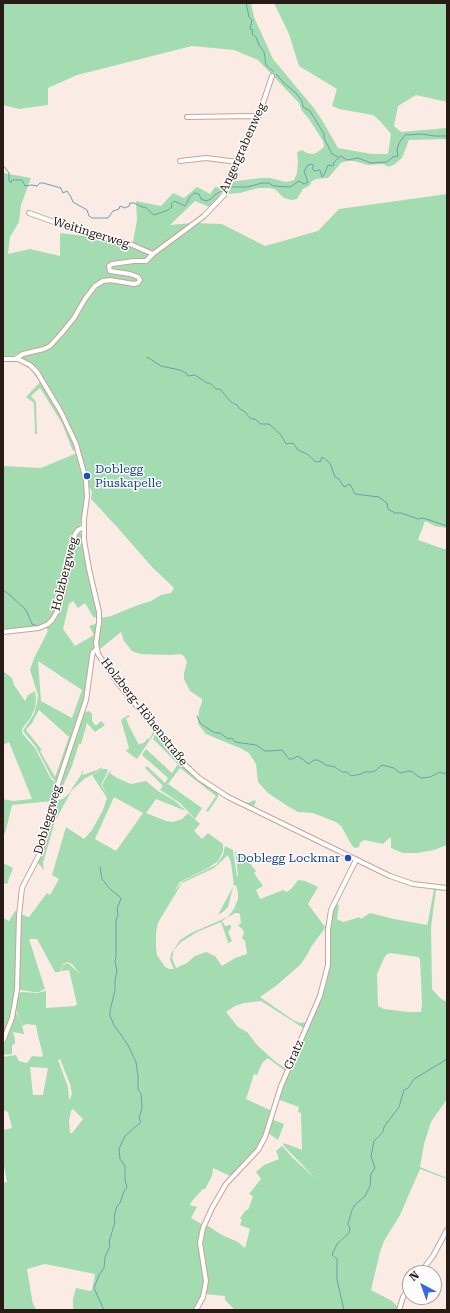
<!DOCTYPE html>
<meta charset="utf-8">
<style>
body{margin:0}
#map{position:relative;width:450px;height:1313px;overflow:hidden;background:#fbebe5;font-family:"Roboto Serif",serif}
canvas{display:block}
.frame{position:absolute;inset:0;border:4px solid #281b16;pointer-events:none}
.north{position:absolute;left:402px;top:1265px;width:40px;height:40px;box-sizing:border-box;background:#fcfcfc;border:1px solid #a7a2a0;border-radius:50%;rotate:319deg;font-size:11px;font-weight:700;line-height:16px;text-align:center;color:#281b16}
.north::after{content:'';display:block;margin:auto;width:14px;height:18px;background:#356bda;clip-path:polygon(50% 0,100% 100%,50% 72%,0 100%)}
</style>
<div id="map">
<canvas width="450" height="1313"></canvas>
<div class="frame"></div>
<div class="north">N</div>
</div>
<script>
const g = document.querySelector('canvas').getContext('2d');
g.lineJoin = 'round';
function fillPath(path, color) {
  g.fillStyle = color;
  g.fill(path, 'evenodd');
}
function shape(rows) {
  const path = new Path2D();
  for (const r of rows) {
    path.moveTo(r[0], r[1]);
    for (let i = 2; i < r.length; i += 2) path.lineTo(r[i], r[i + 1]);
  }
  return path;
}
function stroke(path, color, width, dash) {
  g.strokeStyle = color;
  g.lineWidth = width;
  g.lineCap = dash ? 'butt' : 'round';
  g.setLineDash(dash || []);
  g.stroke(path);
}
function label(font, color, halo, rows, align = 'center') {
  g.font = font + ' "Roboto Serif",serif';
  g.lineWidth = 3;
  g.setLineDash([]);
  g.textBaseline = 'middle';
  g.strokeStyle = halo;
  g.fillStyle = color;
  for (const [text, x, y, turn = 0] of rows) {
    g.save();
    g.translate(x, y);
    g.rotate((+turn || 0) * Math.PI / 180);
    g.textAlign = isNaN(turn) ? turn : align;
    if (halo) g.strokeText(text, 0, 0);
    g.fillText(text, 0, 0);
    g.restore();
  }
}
const green = shape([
 [3,3,251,3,254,17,273,59,313,107,322,120,338,148,372,154,388,154,391,134,380,121,373,115,339,109,332,106,337,89,299,66,289,34,274,3,447,3,447,102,416,95,398,106,394,126,401,132,447,128,447,139,409,140,402,158,395,164,389,167,383,164,368,165,354,161,347,161,341,163,328,178,316,179,312,181,309,186,303,189,297,199,292,200,284,198,275,189,269,188,258,188,240,193,228,194,229,182,261,178,270,178,286,182,294,180,297,173,298,161,297,153,299,151,302,150,307,153,312,154,316,153,324,147,323,141,309,119,302,111,299,103,258,60,234,50,192,46,77,75,48,88,48,105,19,109,3,105],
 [3,173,31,178,21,205,19,222,10,237,8,254,30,249,60,256,60,233,133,242,137,220,136,201,161,206,173,193,184,198,197,187,210,194,215,187,223,188,218,198,209,207,195,201,170,225,193,223,222,224,265,246,318,231,339,209,447,194,447,528,435,526,425,521,418,540,447,550,447,845,434,850,417,853,403,853,391,848,391,838,389,838,383,844,364,840,360,843,359,847,356,848,353,847,341,826,336,822,313,813,298,812,286,805,268,793,258,782,256,764,249,753,242,749,206,734,199,725,198,721,199,710,202,702,202,699,190,691,184,679,184,673,187,662,184,656,180,654,170,655,140,654,132,651,124,641,121,632,99,650,98,639,101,618,111,616,138,605,151,601,161,595,171,593,174,588,152,567,117,527,91,499,92,491,87,484,77,443,39,373,21,358,39,349,22,352,13,356,3,356],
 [9,361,17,361,27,365,36,372,63,418,76,449,73,451,62,423,40,388,31,396,36,402,37,434,35,434,34,403,26,397,40,382,30,369,19,362],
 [77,453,84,477,85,489,82,522,76,530,63,586,56,611,51,619,43,626,3,631,3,466,41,468],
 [77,533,82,533,84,554,98,615,94,618,85,603,78,608,73,601,69,604,63,629,75,646,94,635,89,626,98,623,85,699,57,783,52,778,36,747,23,731,34,714,37,703,38,695,30,670,34,658,48,631,46,627,55,617],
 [38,661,82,690,72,718,41,701],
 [39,710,69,737,55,777,40,751,42,750,26,730,32,723],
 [3,671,12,678,14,685,25,701,28,695,35,691,36,699,35,708,31,717,22,729,22,733,35,748,51,779,57,784,52,801,12,805,6,830,3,837,3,799,13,801,32,799,9,742,3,745],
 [84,709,86,712,89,711,92,714,92,721,95,725,97,725,101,721,105,725,95,732,87,723,81,744,79,744,72,766,57,799,55,797],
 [128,715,130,717,126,718,129,726,139,745,141,743,142,744,146,741,147,738,149,740,154,730,154,734,137,759,126,751,129,748,121,720],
 [155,735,158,735,198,779,218,794,218,797,208,812,206,811,216,796,180,768,168,784,202,808,195,819,180,803,160,790,163,786,145,768,147,766,165,783,168,778,142,755,146,749,172,773,178,764,153,739],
 [102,767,102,769,84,779,69,793,81,775,82,770,83,771,82,775,97,770],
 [190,768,213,785,239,800,248,803,254,800,256,801,253,809,237,801,200,777],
 [103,769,107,769,108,771,101,785,108,796,102,785,111,769,110,773,117,778,131,784,146,781,158,791,175,801,186,811,156,799,146,813,166,821,173,822,182,819,188,813,200,824,194,831,202,839,208,833,223,844,223,851,218,861,208,868,180,882,174,892,183,881,216,865,223,855,225,846,233,850,237,877,238,876,235,851,247,860,256,871,254,873,263,886,256,890,260,899,283,890,287,892,292,888,298,880,305,881,318,887,308,904,325,927,329,910,328,928,325,928,311,947,307,955,300,965,277,985,260,997,293,1020,300,1023,308,1022,305,1029,261,1001,244,1003,235,1006,226,1012,238,1027,247,1032,258,1046,277,1063,287,1069,286,1071,284,1070,268,1058,262,1063,257,1075,254,1074,246,1099,272,1111,267,1128,259,1146,230,1176,213,1168,212,1176,205,1189,203,1189,192,1201,190,1205,197,1207,191,1218,203,1225,201,1232,205,1268,204,1290,195,1310,76,1310,73,1308,73,1299,76,1288,90,1291,92,1290,95,1274,45,1264,27,1269,33,1305,34,1305,36,1310,3,1310,3,1183,7,1182,3,1160,3,1130,12,1128,8,1112,3,1110,3,1057,16,1055,19,1061,27,1063,32,1056,42,1057,43,1055,38,1036,36,1025,26,1024,23,1026,16,1010,16,1006,18,993,22,992,37,993,46,991,46,1008,75,1006,77,1004,69,970,61,971,63,965,68,963,80,974,72,964,68,962,63,964,60,972,55,972,37,939,29,939,45,989,39,992,34,992,21,990,19,988,20,914,29,917,47,893,50,895,59,879,52,875,66,827,84,839,92,830,103,810,107,798,92,775],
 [114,797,143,813,116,851,95,839],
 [228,855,231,863,234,886,236,885,238,893,238,899,234,909,228,917,191,933,180,940,171,954,170,960,174,969,169,969,165,967,157,955,156,948,156,933,158,923,162,916,182,883,214,868],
 [235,913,238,913,240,914,241,923,238,925,243,930,244,933,242,938,245,941,247,954,235,958,222,966,215,956,206,952,195,956,187,963,176,968,172,958,174,950,181,942,197,932,221,922,228,942,226,944,232,941,228,932,231,928,231,925,225,926,222,921],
 [60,1059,70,1084,72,1094,70,1099,69,1099,68,1087,58,1060],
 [30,1067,48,1068,43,1095,33,1095],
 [73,1109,83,1119,72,1133,70,1133,69,1121,71,1111],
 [71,792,55,821,43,863,44,870,37,862,54,801,63,799],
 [3,863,13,868,7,884,3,883],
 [233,887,228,907,224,911,218,915],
 [434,889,447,889,447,891,436,890,431,927,432,989,440,998,447,1002,447,1099,431,1122,424,1144,420,1167,447,1178,447,1179,420,1169,400,1215,384,1241,380,1252,371,1290,392,1301,398,1307,397,1310,235,1310,225,1300,225,1296,205,1294,208,1277,201,1241,205,1226,208,1226,222,1235,238,1242,245,1248,250,1229,240,1225,242,1220,240,1218,246,1210,248,1210,253,1196,249,1194,261,1179,256,1172,264,1165,279,1159,276,1151,282,1146,294,1159,317,1180,283,1145,284,1143,302,1150,301,1113,298,1112,299,1107,277,1099,326,979,329,930,331,915,335,904,339,905,337,919,343,922,360,917,361,919,370,913,394,919,427,925,428,922],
 [390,953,418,957,420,959,422,1003,421,1012,408,1012,384,1009,378,1006,377,974,384,958,387,954],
 [15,911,18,913,18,965,13,1009,3,1039,3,918,9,921],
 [15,1011,21,1021,24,1034,13,1032,15,1039,15,1044,12,1045,12,1054,3,1055,3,1043],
 [271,1119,284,1124,278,1140,268,1133]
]);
const stream = shape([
 [246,3,249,17,252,20,250,29,253,30,252,34,256,37,259,45,264,52,266,65,273,71],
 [276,74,284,83,296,93,302,101,303,107,310,111,324,134,324,138,332,154,338,157],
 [3,165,9,173,9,181,11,183,12,180,22,180,25,186,32,185,37,186,40,183,43,183,61,188,63,193,67,191,71,197,73,202,87,210,89,216,92,218,108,218,113,211,119,209,120,206,125,208,129,206,130,203,134,203,142,207,145,207,154,215,168,210,172,207,171,204,174,201,185,206,190,197,194,193,199,194,201,199,206,201,211,199,216,194,224,190],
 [227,189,230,187,247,187,262,183,269,183,273,186,290,187,299,181,304,184,308,182,304,171,308,165,312,164,314,166,312,168,314,171,320,170,322,177,324,175,328,165,333,166,334,162,341,156,347,160,358,158,371,163,387,162,393,157,398,156,397,150,399,143,406,134,408,135,421,134,435,136,447,136],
 [147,357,161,366,180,370,186,373,188,376,195,375,207,383,210,383,216,389,220,389,231,402,237,405,240,409,245,412,251,419,255,419,261,424,269,424,281,435,286,444,293,443,298,450,307,454,316,462,321,461,321,458,322,457,330,463,335,477,339,479,344,487,350,484,355,494,379,497,387,503,388,509,395,513,401,513,418,519,423,518,447,526],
 [3,590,11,596,26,610,32,624,38,626],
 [197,716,200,723,204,726,215,733,220,733,228,739,232,738,235,742,256,745,265,751,269,751,282,750,289,759,292,759,298,756,309,764,314,760,318,760,326,765,335,767,342,772,347,772,351,776,361,774,365,772,371,772,375,771,382,765,394,768,400,773,409,771,413,772,416,775,421,778,430,777,440,772,444,774,447,772],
 [100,867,102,879,111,890,119,896,121,899,117,908,118,915,116,920,116,957,115,961,117,971,115,980,115,990,110,1011,110,1016,114,1025,128,1045,136,1062,138,1076,138,1090,141,1093,142,1108,139,1118,141,1122,125,1136,119,1149,120,1159,125,1166,125,1180,127,1187,124,1191,120,1203,117,1206,114,1217,115,1222,109,1242,110,1246,105,1257,104,1268,99,1275,94,1288,104,1310],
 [447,1043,447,1047],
 [344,1310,337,1280,337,1259,332,1255,337,1244,349,1233,350,1229,348,1224,352,1210,355,1205,365,1196,370,1186,371,1174,375,1168,371,1156,374,1141,383,1132,384,1127,399,1107,404,1090,408,1088,414,1079,444,1061,447,1058]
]);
const minor = shape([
 [187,117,254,116,258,118],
 [180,161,206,158,238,162],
 [29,213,82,232,130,244,153,254],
 [3,359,18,359,30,365,37,372,61,412,76,444,86,480,87,497,84,519,84,540,89,569,99,612,99,623,96,643,98,654,104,663,117,682,184,764,199,778,228,797,390,876,413,884,447,888],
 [15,359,23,354,44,349,50,346,61,334,74,318,85,299,95,286,103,281,110,280,134,284,138,283,140,280,138,277,130,274,110,271,109,266,112,264,134,261,146,261,153,254,204,216,224,195,228,181,258,118,272,76],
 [3,632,39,628,48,624,52,620,57,612,63,593,69,556,75,534,78,530,84,527],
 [3,1041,12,1018,17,990,19,916,22,888,39,855,44,842,53,799,86,700,92,657,93,652,97,649],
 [420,1273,433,1256,447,1230],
 [196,1310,203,1297,206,1281,200,1243,203,1228,212,1208,226,1184,258,1150,265,1137,281,1086,320,996,328,965,328,930,331,910,356,860],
 [399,1310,403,1297,410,1286]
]);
const markers = [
 [87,476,4,"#1a4fb4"],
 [348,858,4,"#1a4fb4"]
];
const streetNames = [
 ["Angergrabenweg",243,148,-66],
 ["Weitingerweg",91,233,17],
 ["Holzbergweg",65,574,-76],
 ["Holzberg-Höhenstraße",144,712,52],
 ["Dobleggweg",48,820,-74],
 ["Gratz",294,1055,-66]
];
const transitNames = [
 ["Doblegg",95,469],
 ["Piuskapelle",95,483],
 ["Doblegg Lockmar",340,858,"right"]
];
fillPath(green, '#a3dcb1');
stroke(stream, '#6aa0b0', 1);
stroke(minor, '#c8a396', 6);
stroke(minor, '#fff', 4);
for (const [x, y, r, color] of markers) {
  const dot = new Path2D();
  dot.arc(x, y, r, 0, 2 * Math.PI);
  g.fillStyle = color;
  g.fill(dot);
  stroke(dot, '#fcfcfc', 1.5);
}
label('12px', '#281b16', '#fcfcfc', streetNames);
label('12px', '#164399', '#fcfcfc', transitNames, 'left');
</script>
